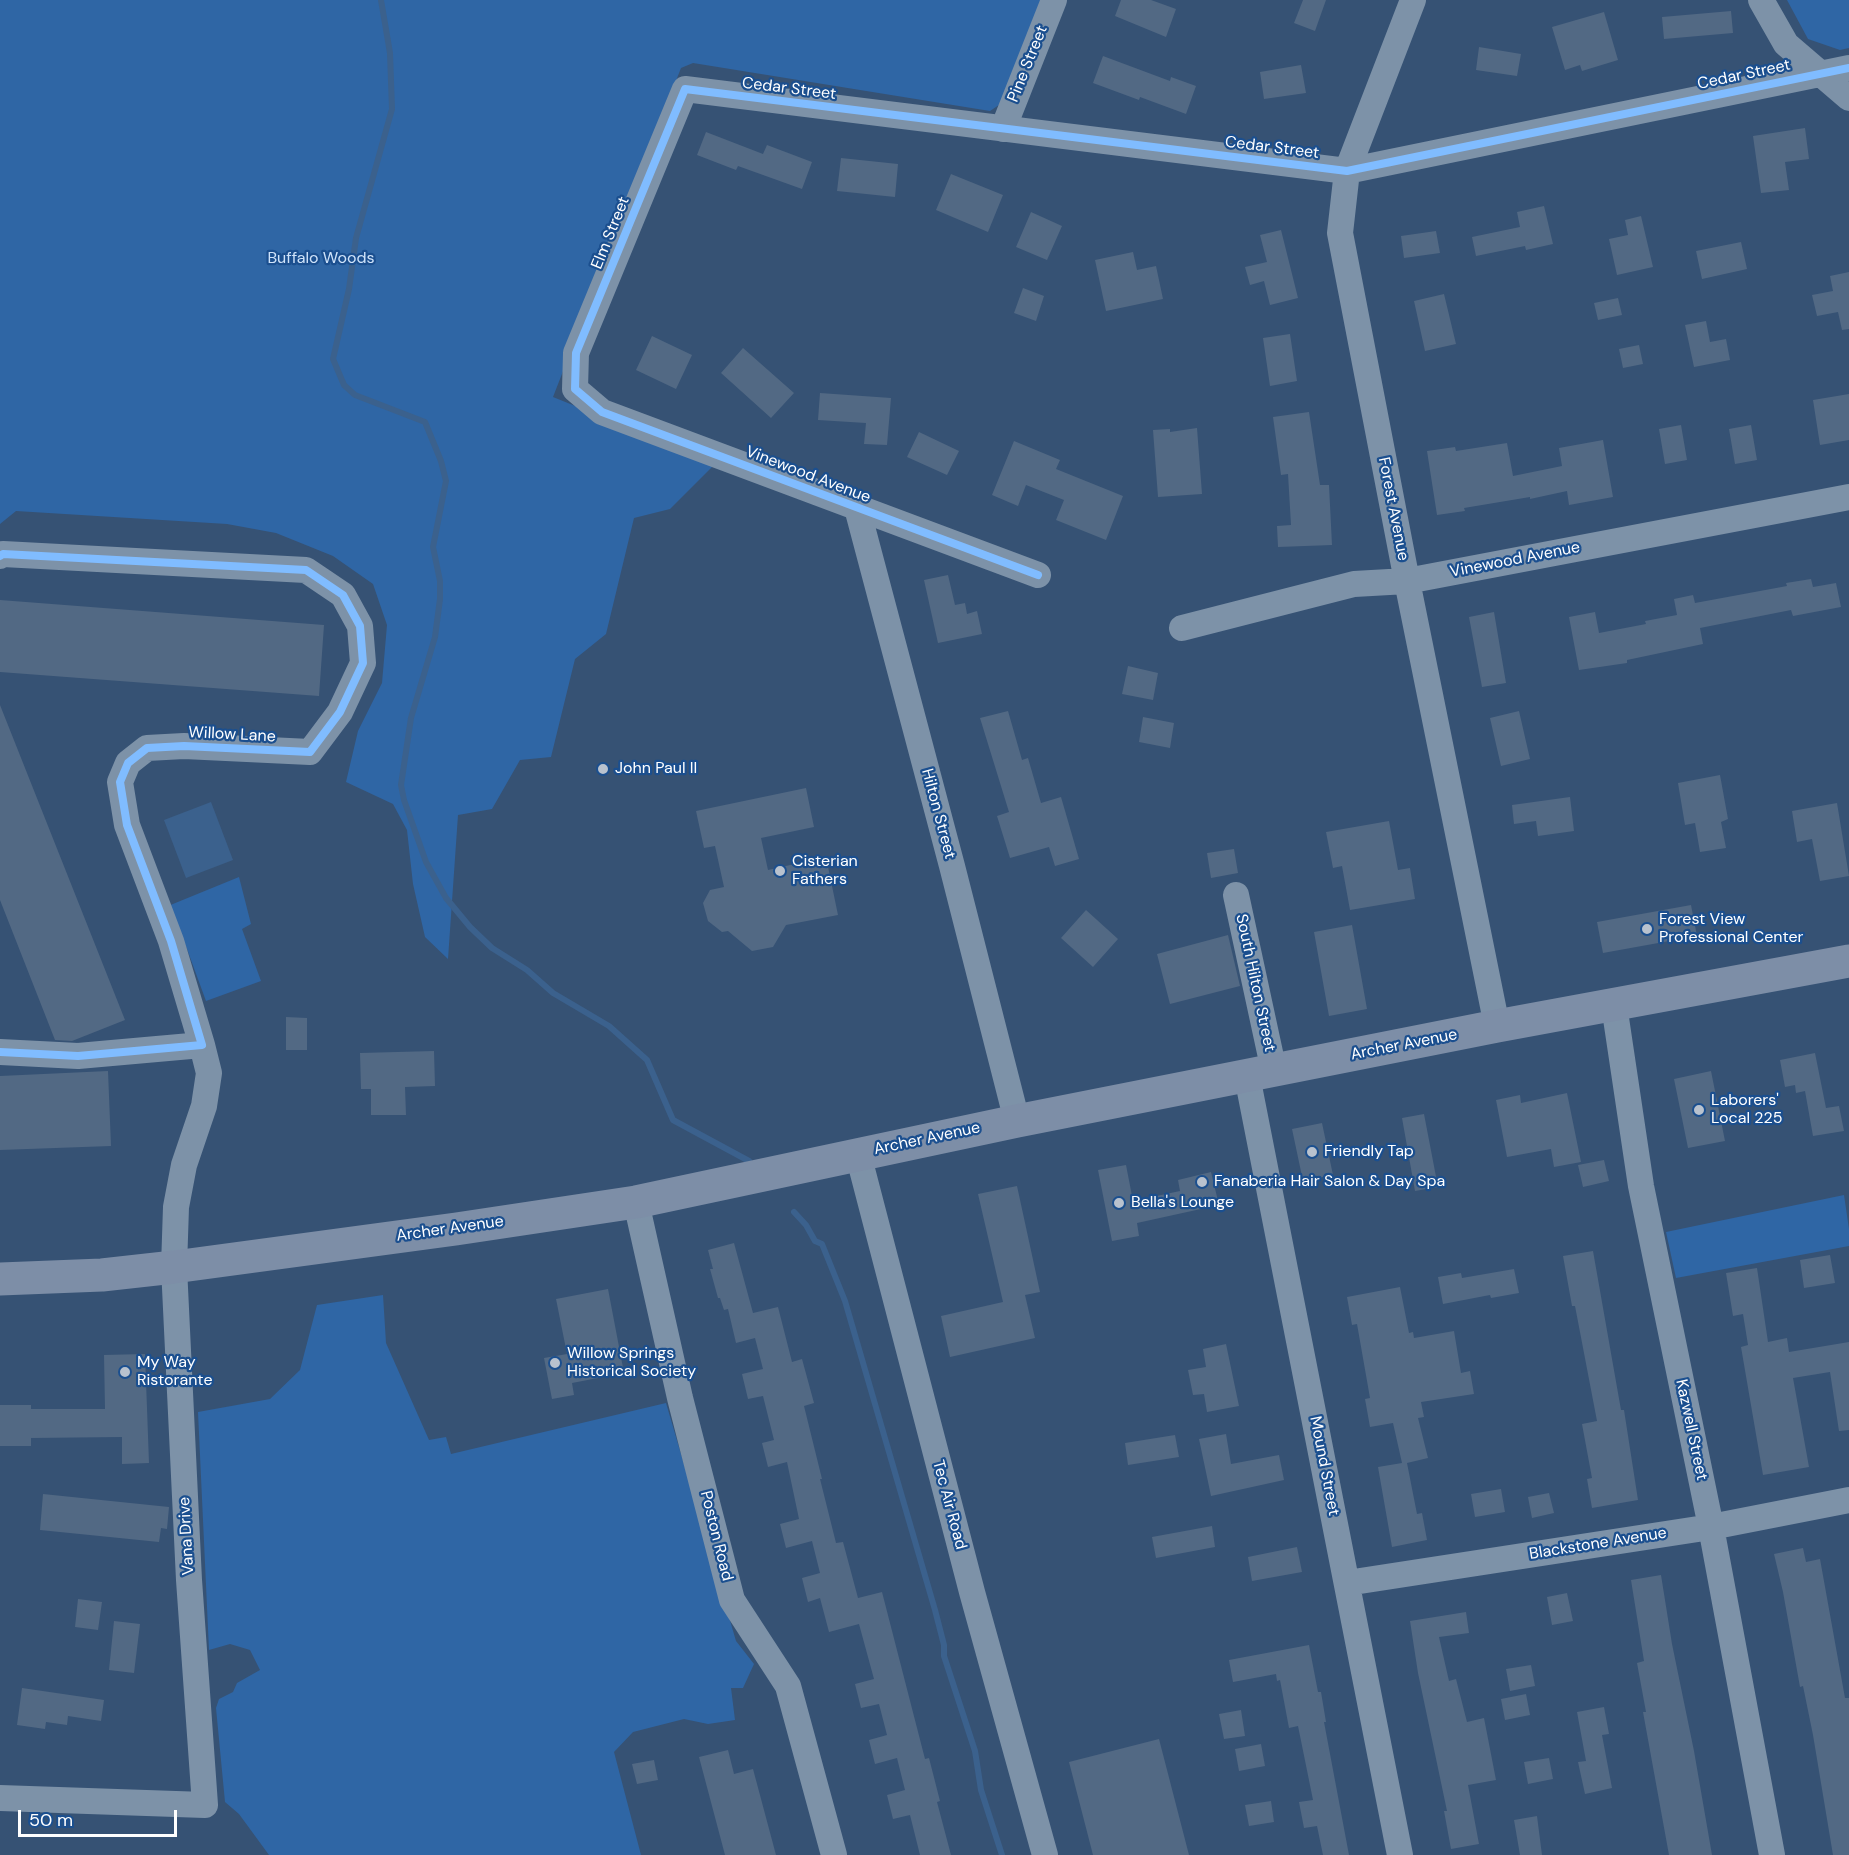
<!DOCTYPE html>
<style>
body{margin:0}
#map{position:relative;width:1849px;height:1855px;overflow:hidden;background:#365274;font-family:"DM Sans",sans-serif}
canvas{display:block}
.scale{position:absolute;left:18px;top:1810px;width:159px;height:27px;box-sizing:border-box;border:3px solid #fff;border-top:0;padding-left:8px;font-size:18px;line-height:21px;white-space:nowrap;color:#fff;-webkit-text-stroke:4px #1b4f8f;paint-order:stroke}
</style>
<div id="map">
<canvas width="1849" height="1855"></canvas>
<div class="scale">50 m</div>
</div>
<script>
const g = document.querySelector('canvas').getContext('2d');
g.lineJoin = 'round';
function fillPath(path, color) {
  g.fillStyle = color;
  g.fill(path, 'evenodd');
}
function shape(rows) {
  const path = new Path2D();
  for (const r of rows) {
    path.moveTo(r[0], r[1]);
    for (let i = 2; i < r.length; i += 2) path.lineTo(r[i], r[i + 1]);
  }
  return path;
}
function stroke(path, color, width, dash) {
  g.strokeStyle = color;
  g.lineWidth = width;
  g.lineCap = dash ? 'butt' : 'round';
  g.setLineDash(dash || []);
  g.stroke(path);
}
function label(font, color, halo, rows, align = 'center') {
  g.font = font + ' "DM Sans",sans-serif';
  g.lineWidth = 4.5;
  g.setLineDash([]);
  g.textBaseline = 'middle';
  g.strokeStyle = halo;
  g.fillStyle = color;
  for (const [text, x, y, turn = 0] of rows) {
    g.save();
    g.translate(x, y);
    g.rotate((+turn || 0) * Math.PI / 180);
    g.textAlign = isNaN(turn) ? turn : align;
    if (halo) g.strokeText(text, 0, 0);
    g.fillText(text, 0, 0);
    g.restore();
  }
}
const green = shape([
 [0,0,1044,0,1002,103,990,111,693,63,681,68,553,397,716,463,670,509,634,518,606,634,575,659,551,757,520,760,492,809,458,815,448,959,425,937,413,884,407,830,393,804,346,782,358,731,382,683,387,625,373,584,333,556,276,533,227,524,16,511,0,524],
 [1787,0,1849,0,1849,48,1840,50,1808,39],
 [239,877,251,924,242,929,261,981,206,1001,187,949,168,906],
 [1844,1195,1849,1229,1849,1246,1676,1278,1666,1232],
 [383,1295,386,1343,429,1440,446,1437,451,1454,666,1403,736,1641,754,1664,743,1688,731,1688,735,1720,708,1724,684,1719,633,1732,614,1752,641,1855,269,1855,239,1814,225,1802,216,1708,219,1699,233,1692,237,1683,260,1670,250,1650,230,1644,209,1650,198,1412,270,1399,300,1370,317,1305]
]);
const water = shape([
 [211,802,233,860,186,878,164,820]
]);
const stream = shape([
 [381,0,390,53,392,109,356,238,349,289,333,359,344,385,355,395,425,422,441,461,446,481,433,547,440,581,440,599,435,637,411,718,401,785,404,800,426,862,446,898,470,927,492,948,527,970,553,993,609,1026,647,1060,673,1120,749,1161],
 [794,1212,806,1225,815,1241,822,1244,845,1301,935,1610,944,1645,944,1656,975,1751,981,1790,1002,1855]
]);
const building = shape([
 [1121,0,1151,0,1176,9,1166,37,1115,16],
 [1303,0,1326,0,1315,31,1294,23],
 [1731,11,1733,33,1664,39,1662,17],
 [1604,12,1618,60,1582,71,1580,65,1565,70,1552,27],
 [1479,47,1521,54,1517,76,1476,70],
 [1103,56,1170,81,1171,77,1196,86,1186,114,1140,97,1139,100,1093,83],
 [1301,65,1306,93,1264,99,1260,72],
 [1805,128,1809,159,1785,162,1789,190,1761,193,1753,136],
 [706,132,763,154,767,145,812,162,802,189,738,166,736,170,697,155],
 [841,158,898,164,895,197,837,191],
 [951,174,1003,195,988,232,936,210],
 [1544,206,1553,244,1526,250,1525,246,1476,256,1472,237,1520,227,1517,212],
 [1031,212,1062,226,1047,260,1016,247],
 [1641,216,1653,267,1617,275,1609,239,1628,235,1625,220],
 [1281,230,1298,298,1270,305,1264,281,1250,285,1245,267,1267,262,1260,235],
 [1436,231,1440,253,1404,258,1401,236],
 [1741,242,1747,269,1702,279,1696,251],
 [1133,252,1137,270,1156,266,1163,299,1106,311,1095,260],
 [1849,272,1849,329,1842,330,1838,312,1817,316,1812,295,1833,291,1830,276],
 [1023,288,1044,296,1036,321,1014,313],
 [1444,294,1456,344,1425,351,1414,301],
 [1618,298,1622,315,1598,320,1594,303],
 [1706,321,1710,342,1726,339,1730,360,1694,367,1685,325],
 [1290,334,1297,381,1270,386,1263,338],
 [652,336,692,355,676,389,636,370],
 [1639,345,1643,364,1623,368,1619,349],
 [743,348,794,393,771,418,721,373],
 [820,393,891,398,887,445,864,444,866,423,818,420],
 [1849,394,1849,440,1820,445,1813,400],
 [1309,412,1320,485,1329,485,1332,545,1278,547,1277,526,1291,525,1288,474,1281,475,1273,417],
 [1681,425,1687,460,1665,464,1659,429],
 [1751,425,1757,460,1735,464,1729,429],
 [1197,428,1202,494,1158,497,1153,430,1170,429,1170,432],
 [919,432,959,451,947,475,907,457],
 [1603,440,1613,497,1569,505,1567,491,1530,499,1530,497,1464,508,1465,511,1437,515,1427,451,1455,447,1456,451,1507,443,1513,476,1562,466,1559,448],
 [1014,441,1060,460,1056,469,1123,496,1106,540,1056,520,1064,500,1026,485,1018,506,992,495],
 [948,575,955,605,965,603,967,614,977,611,982,634,938,643,924,580],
 [1811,579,1813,587,1836,583,1841,607,1793,616,1791,610,1700,628,1703,644,1627,660,1627,663,1579,670,1569,617,1595,612,1599,633,1646,624,1645,621,1677,615,1674,599,1693,595,1695,603,1787,586,1786,583],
 [0,600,324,625,319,696,0,672],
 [1494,612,1506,683,1482,687,1469,617],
 [1128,666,1158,673,1153,700,1122,694],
 [0,705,125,1020,72,1041,55,1040,0,900],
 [1008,711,1022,760,1028,758,1041,803,1061,797,1079,859,1055,866,1049,847,1010,858,997,816,1009,812,980,718],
 [1519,711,1530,759,1501,766,1490,718],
 [1143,717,1174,723,1170,748,1139,742],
 [1720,775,1728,819,1721,822,1726,848,1700,852,1695,823,1685,825,1678,783],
 [806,788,814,827,761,838,768,870,826,857,838,915,786,925,773,947,752,951,728,931,722,932,708,921,703,903,710,890,724,887,715,846,704,848,696,811],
 [1570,797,1574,831,1538,836,1536,821,1514,824,1512,805],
 [1837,803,1849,876,1820,881,1812,839,1797,842,1792,811],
 [1389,821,1398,870,1410,868,1415,899,1350,910,1342,866,1333,868,1326,832],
 [1234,849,1238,873,1211,878,1207,853],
 [1691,905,1697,936,1603,953,1597,922],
 [1086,910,1118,939,1093,967,1061,938],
 [1352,925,1367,1009,1329,1016,1314,932],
 [1228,935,1240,986,1170,1004,1157,954],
 [286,1017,307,1018,307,1050,286,1050],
 [434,1051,435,1086,405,1087,406,1115,371,1115,371,1089,361,1089,360,1053],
 [1815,1053,1826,1108,1839,1106,1844,1131,1813,1136,1805,1091,1796,1093,1795,1085,1785,1087,1780,1060],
 [108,1071,111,1146,0,1150,0,1076],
 [1711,1071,1725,1141,1688,1148,1674,1079],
 [1567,1093,1581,1162,1554,1167,1551,1149,1507,1157,1496,1100,1520,1095,1521,1103],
 [1424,1114,1438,1187,1415,1191,1402,1118],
 [1322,1123,1333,1175,1303,1181,1292,1129],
 [1604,1160,1609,1181,1583,1187,1578,1165],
 [1126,1165,1133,1201,1180,1191,1178,1180,1211,1172,1219,1205,1137,1223,1139,1236,1112,1241,1098,1170],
 [1017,1186,1040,1292,1025,1295,1035,1338,950,1357,941,1316,1003,1302,978,1194],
 [734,1243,753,1313,778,1307,792,1362,802,1359,814,1403,804,1406,822,1479,820,1479,836,1543,843,1542,858,1598,882,1592,925,1759,929,1758,940,1801,937,1802,951,1855,920,1855,910,1815,893,1819,887,1795,905,1790,897,1758,875,1764,869,1740,887,1735,879,1704,861,1708,855,1684,874,1679,859,1624,829,1632,820,1598,808,1602,802,1578,820,1573,812,1541,786,1548,780,1524,799,1519,787,1462,768,1467,762,1443,774,1440,763,1396,748,1399,742,1374,763,1369,755,1338,736,1343,728,1309,724,1310,720,1298,718,1298,710,1269,713,1269,708,1250],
 [1593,1251,1621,1410,1624,1410,1638,1500,1592,1508,1587,1479,1592,1478,1582,1424,1597,1421,1575,1306,1572,1306,1563,1256],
 [1830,1255,1835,1283,1804,1288,1800,1260],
 [1757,1268,1768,1342,1787,1338,1789,1352,1849,1342,1849,1430,1839,1431,1830,1372,1793,1378,1809,1467,1763,1475,1741,1347,1748,1345,1743,1314,1733,1316,1726,1273],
 [1514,1269,1519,1293,1491,1298,1490,1295,1443,1304,1438,1277,1461,1273,1462,1278],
 [1400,1287,1409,1333,1413,1332,1414,1338,1454,1331,1461,1373,1470,1371,1474,1394,1421,1402,1424,1417,1418,1418,1428,1458,1407,1463,1417,1514,1422,1513,1427,1540,1392,1547,1378,1467,1402,1463,1393,1423,1370,1427,1365,1399,1370,1398,1357,1324,1352,1325,1347,1297],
 [608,1289,624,1373,572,1383,574,1395,552,1399,544,1358,567,1354,556,1299],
 [1226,1344,1239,1406,1207,1412,1204,1394,1193,1395,1188,1370,1206,1367,1203,1349],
 [145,1354,149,1463,122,1464,122,1437,31,1438,31,1446,0,1446,0,1405,31,1405,31,1409,105,1409,104,1355],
 [1226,1434,1231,1464,1279,1455,1284,1480,1211,1496,1199,1439],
 [1175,1435,1179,1457,1128,1465,1125,1443],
 [1501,1489,1505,1512,1475,1517,1471,1494],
 [1549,1493,1554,1513,1532,1518,1528,1497],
 [43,1494,169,1507,167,1529,161,1528,159,1542,40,1530],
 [1212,1526,1215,1547,1156,1558,1152,1537],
 [1297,1547,1302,1572,1252,1581,1248,1557],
 [1803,1548,1806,1562,1820,1559,1845,1698,1849,1698,1849,1855,1833,1855,1813,1735,1803,1686,1800,1687,1783,1592,1774,1554],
 [1661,1575,1672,1644,1694,1751,1712,1855,1669,1855,1643,1712,1646,1712,1637,1663,1644,1661,1631,1580],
 [1567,1593,1573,1621,1552,1625,1547,1597],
 [78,1599,102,1602,98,1630,75,1627],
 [1466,1612,1469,1633,1439,1637,1449,1681,1456,1679,1467,1722,1484,1718,1496,1780,1468,1785,1479,1844,1451,1849,1444,1811,1447,1811,1418,1673,1410,1621],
 [114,1621,140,1624,134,1673,109,1670],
 [1309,1645,1318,1692,1321,1692,1326,1722,1324,1722,1349,1855,1323,1855,1317,1826,1304,1828,1299,1802,1313,1800,1298,1726,1289,1728,1280,1680,1277,1681,1276,1674,1233,1682,1229,1660],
 [1531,1665,1535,1686,1510,1691,1506,1669],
 [22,1688,104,1700,101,1721,68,1716,67,1725,46,1722,45,1729,17,1725],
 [1526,1694,1530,1715,1505,1720,1501,1699],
 [1604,1707,1609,1734,1602,1735,1612,1788,1585,1794,1578,1762,1586,1761,1577,1712],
 [1241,1710,1245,1736,1224,1739,1219,1714],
 [1159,1739,1189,1855,1093,1855,1069,1762],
 [1261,1744,1265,1766,1239,1771,1235,1749],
 [728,1750,734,1774,753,1769,776,1855,725,1855,699,1757],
 [1549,1758,1553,1779,1528,1784,1524,1762],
 [654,1760,658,1780,637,1784,632,1764],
 [1271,1801,1274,1822,1249,1826,1245,1805],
 [1537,1816,1542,1855,1520,1855,1514,1820]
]);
const minor = shape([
 [1413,0,1347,171,1340,233,1407,581,1497,1026],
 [1761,0,1786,44,1849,98],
 [1003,129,1054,0],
 [857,508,952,866,1017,1121],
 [0,556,3,554,306,570,343,595,360,626,363,663,340,712,310,752,184,746,147,748,128,763,120,782,127,825,171,941,202,1045,78,1056,0,1052],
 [1038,575,602,412,575,389,576,353,685,89,1347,171,1849,68],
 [1182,628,1354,584,1407,581,1849,497],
 [1236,895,1274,1071],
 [1614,1005,1641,1186,1711,1527,1772,1855],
 [1247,1076,1400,1855],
 [858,1154,972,1592,1045,1855],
 [636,1202,680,1398,732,1600,788,1686,834,1855],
 [1347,1583,1711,1527,1849,1500],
 [0,1798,205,1805,189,1580,174,1267,176,1207,184,1165,204,1106,209,1073,202,1045]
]);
const major = shape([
 [0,1279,102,1275,174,1267,456,1229,636,1202,1017,1121,1497,1026,1849,961]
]);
const cycleway = shape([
 [0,556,3,554,306,570,343,595,360,626,363,663,340,712,310,752,184,746,147,748,128,763,120,782,127,825,171,941,202,1045,78,1056,0,1052],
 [1038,575,602,412,575,389,576,353,685,89,1347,171,1849,68]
]);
const markers = [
 [603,769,6,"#b9c2ce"],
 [780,871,6,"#b9c2ce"],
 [1647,929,6,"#b9c2ce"],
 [1699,1110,6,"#b9c2ce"],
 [1312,1152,6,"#b9c2ce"],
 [1202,1182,6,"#b9c2ce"],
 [1119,1203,6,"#b9c2ce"],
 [555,1363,6,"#b9c2ce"],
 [125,1372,6,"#b9c2ce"]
];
const streetNames = [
 ["Pine Street",1028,64,-68],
 ["Cedar Street",1744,75,-12],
 ["Cedar Street",789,89,7],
 ["Cedar Street",1272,148,7],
 ["Elm Street",611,233,-68],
 ["Vinewood Avenue",808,475,21],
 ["Forest Avenue",1393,509,79],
 ["Vinewood Avenue",1515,560,-11],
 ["Willow Lane",232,735,3],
 ["Hilton Street",938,814,75],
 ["South Hilton Street",1255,983,78],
 ["Archer Avenue",1404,1045,-11],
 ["Archer Avenue",927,1139,-12],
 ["Archer Avenue",450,1229,-8],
 ["Kazwell Street",1691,1430,78],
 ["Mound Street",1324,1466,79],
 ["Tec Air Road",949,1505,75],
 ["Vana Drive",187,1536,-93],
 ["Poston Road",716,1536,76],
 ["Blackstone Avenue",1598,1544,-9]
];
const parkNames = [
 ["Buffalo Woods",321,259]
];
const poiNames = [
 ["John Paul II",615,769],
 ["Cisterian",792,862],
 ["Fathers",792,880],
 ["Forest View",1659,920],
 ["Professional Center",1659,938],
 ["Laborers'",1711,1101],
 ["Local 225",1711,1119],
 ["Friendly Tap",1324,1152],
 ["Fanaberia Hair Salon & Day Spa",1214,1182],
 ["Bella's Lounge",1131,1203],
 ["Willow Springs",567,1354],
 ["Historical Society",567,1372],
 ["My Way",137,1363],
 ["Ristorante",137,1381]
];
fillPath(green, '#2f66a5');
fillPath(water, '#3b618d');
stroke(stream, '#3b618d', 6);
fillPath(building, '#526984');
stroke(minor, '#7d92a8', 26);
stroke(major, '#7d8ea7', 33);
stroke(cycleway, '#80bcff', 8);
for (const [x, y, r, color] of markers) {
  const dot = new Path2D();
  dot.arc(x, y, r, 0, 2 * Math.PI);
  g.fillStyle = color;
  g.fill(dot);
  stroke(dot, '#1b4f8f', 2);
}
label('16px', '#fff', '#1b4f8f', streetNames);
label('16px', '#cfe3fa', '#1b4f8f', parkNames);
label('16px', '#fff', '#1b4f8f', poiNames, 'left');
</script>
